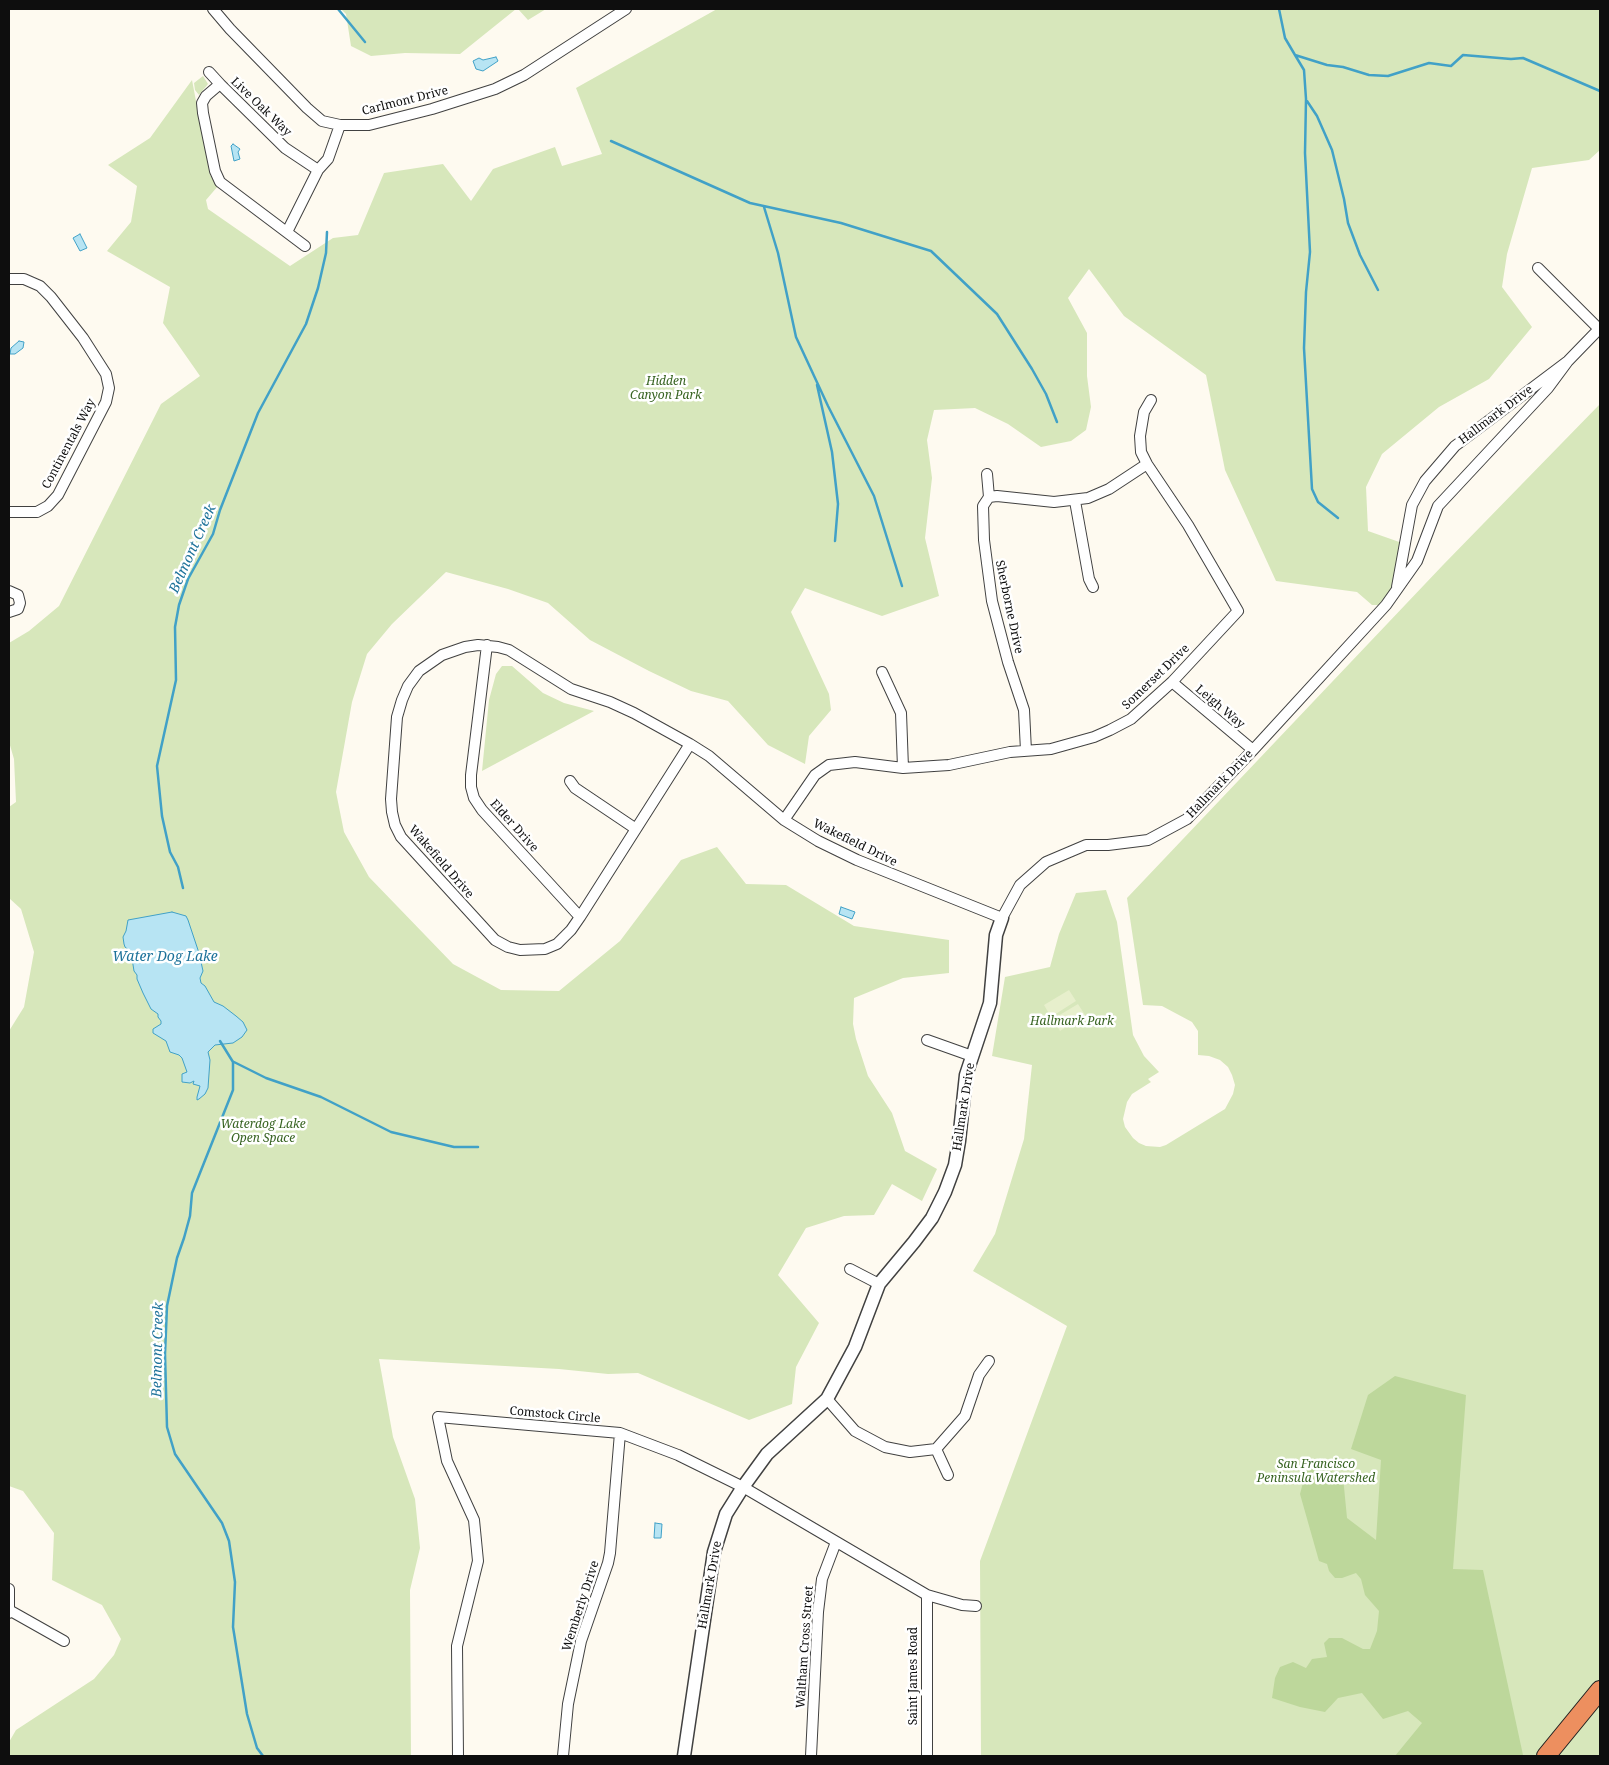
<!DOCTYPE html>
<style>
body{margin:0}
#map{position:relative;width:1609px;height:1765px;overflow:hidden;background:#fefaf0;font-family:"Noto Serif",serif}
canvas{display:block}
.frame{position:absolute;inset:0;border:10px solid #0e0e0e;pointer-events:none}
</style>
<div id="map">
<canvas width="1609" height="1765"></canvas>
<div class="frame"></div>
</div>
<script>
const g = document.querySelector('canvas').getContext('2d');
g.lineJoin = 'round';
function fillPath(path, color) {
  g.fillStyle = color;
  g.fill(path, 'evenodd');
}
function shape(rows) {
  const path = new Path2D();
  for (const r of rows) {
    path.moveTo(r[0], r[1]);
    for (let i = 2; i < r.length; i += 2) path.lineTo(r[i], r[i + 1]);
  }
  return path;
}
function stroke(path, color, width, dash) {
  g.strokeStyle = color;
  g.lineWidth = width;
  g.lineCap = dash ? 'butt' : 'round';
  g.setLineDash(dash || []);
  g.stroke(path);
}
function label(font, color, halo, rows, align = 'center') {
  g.font = font + ' "Noto Serif",serif';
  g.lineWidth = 5;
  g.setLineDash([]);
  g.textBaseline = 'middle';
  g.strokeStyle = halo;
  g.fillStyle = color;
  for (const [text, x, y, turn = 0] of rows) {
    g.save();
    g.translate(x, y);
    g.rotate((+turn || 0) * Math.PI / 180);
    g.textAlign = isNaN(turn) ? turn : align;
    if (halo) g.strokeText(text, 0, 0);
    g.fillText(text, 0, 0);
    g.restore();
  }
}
const green = shape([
 [341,9,516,9,460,54,405,53,371,56,351,46,346,14],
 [518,9,546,9,528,20],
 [717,9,1600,9,1600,150,1589,160,1532,168,1507,254,1502,287,1532,327,1489,379,1439,407,1382,454,1366,487,1368,531,1405,544,1397,589,1386,605,1372,605,1357,592,1276,581,1225,470,1206,375,1124,316,1089,269,1068,298,1087,333,1087,376,1091,407,1086,430,1071,441,1041,447,1008,424,975,408,934,410,927,440,932,478,925,538,939,596,882,616,805,588,791,612,829,694,831,710,809,736,805,764,768,745,728,701,691,691,649,671,590,640,548,603,508,589,446,572,392,624,367,654,352,702,336,792,344,832,369,877,453,964,501,990,559,991,620,941,681,860,717,847,746,884,786,885,854,926,949,940,949,973,903,978,854,998,853,1024,856,1039,868,1076,892,1113,905,1151,937,1169,922,1201,892,1184,874,1215,844,1216,806,1228,778,1275,819,1323,796,1367,792,1404,749,1420,638,1373,608,1374,559,1369,379,1359,393,1437,415,1499,420,1548,410,1590,411,1756,9,1756,9,1742,16,1730,94,1679,114,1655,121,1639,102,1605,52,1580,54,1533,23,1491,9,1486,9,1031,24,1007,34,952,21,909,9,898,9,807,16,802,14,759,9,742,9,643,29,631,59,606,161,404,200,376,163,323,170,287,107,251,131,222,137,186,108,165,150,138,192,80,210,175,218,186,206,200,208,209,290,266,333,238,358,235,384,173,443,164,471,201,493,169,555,147,562,166,602,154,576,88],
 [203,76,208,84,199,95,195,90,194,83],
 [1600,404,1600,1756,981,1756,980,1561,1067,1326,973,1271,995,1234,1024,1139,1032,1065,992,1056,1005,977,1050,967,1059,934,1076,893,1106,890,1117,922,1133,1035,1144,1056,1159,1072,1148,1079,1151,1082,1132,1094,1127,1102,1123,1119,1125,1127,1133,1138,1139,1143,1146,1146,1160,1147,1166,1145,1225,1109,1233,1094,1235,1085,1232,1075,1228,1067,1220,1060,1209,1056,1198,1055,1198,1031,1192,1022,1162,1006,1143,1005,1127,898,1443,565],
 [502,666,512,666,543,693,564,703,594,711,482,771,489,700,496,674]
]);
const forest = shape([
 [1395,1376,1466,1395,1453,1569,1483,1570,1523,1755,1516,1756,1395,1756,1422,1723,1408,1711,1383,1719,1362,1693,1338,1698,1325,1712,1300,1707,1272,1698,1275,1678,1280,1667,1293,1662,1306,1668,1312,1659,1327,1657,1324,1643,1329,1638,1342,1638,1363,1649,1370,1649,1377,1631,1379,1611,1365,1595,1361,1579,1356,1573,1342,1578,1335,1578,1329,1571,1327,1564,1319,1561,1300,1494,1309,1460,1343,1477,1347,1518,1376,1540,1381,1460,1351,1449,1368,1395]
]);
const pitch = shape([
 [1069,990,1076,1001,1051,1017,1044,1005],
 [1078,1004,1085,1015,1060,1031,1053,1019]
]);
const water = shape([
 [496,57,498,61,483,71,476,69,473,61,479,58,483,60,496,57],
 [233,144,240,149,238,152,240,159,234,161,231,146,233,144],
 [80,234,87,248,80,251,73,238,80,234],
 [19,341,24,342,23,348,15,354,10,354,11,348,19,341],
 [841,907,855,912,852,919,839,914,841,907],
 [172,912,186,916,188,920,199,953,203,971,200,978,201,983,205,986,214,1002,223,1006,236,1016,243,1022,247,1030,242,1037,233,1043,215,1045,208,1052,210,1060,208,1088,205,1094,199,1099,197,1100,197,1097,200,1086,193,1084,194,1081,190,1083,182,1082,182,1074,187,1072,182,1058,179,1055,170,1052,166,1041,153,1033,153,1029,161,1024,161,1021,158,1017,158,1014,151,1009,143,993,137,979,137,975,134,971,131,952,125,947,124,944,123,937,126,931,128,920,172,912],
 [655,1523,662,1524,661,1538,654,1538,655,1523]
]);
const stream = shape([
 [338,9,365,42],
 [1279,9,1285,38,1295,55,1327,65,1343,67,1369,75,1388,76,1429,63,1451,66,1463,55,1511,59,1523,58,1600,91],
 [1295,55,1304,70,1306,99,1305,153,1310,252,1306,292,1304,348,1312,489,1318,502,1338,518],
 [1307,101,1317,116,1332,150,1344,199,1348,223,1360,255,1378,290],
 [611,141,750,203,841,223,931,251,997,314,1032,369,1046,394,1057,422],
 [764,207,778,253,796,337,828,406,874,496,902,586],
 [817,385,832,452,838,504,835,541],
 [183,888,178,867,170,852,162,816,157,766,176,680,175,627,179,605,188,579,213,534,220,510,258,413,306,324,318,288,326,253,327,232],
 [220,1041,233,1062,233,1090,192,1193,190,1216,184,1238,177,1258,167,1306,165,1354,167,1427,175,1454,222,1523,229,1541,235,1582,233,1627,247,1714,257,1748,263,1756],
 [234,1062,266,1078,321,1097,391,1132,454,1147,478,1147]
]);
const minor = shape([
 [213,9,230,29,307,108,322,121,340,125,369,125,432,109,495,89,524,75,626,9],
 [209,72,220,84],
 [287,232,318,170],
 [305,246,220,182,215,171,203,113,202,103,206,96,220,84,285,148,318,170,328,159,340,125],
 [1538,268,1599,329],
 [9,279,24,279,40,286,51,297,83,338,106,374,109,388,106,402,58,495,48,506,37,512,9,512],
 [987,474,989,497],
 [1075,501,1089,579,1093,587],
 [1397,587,1412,505,1425,481,1455,446,1568,361,1600,328],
 [9,591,18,595,20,603,18,609,9,612],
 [487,645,471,775,471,787,474,798,482,810,580,917],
 [882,672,901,713,903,768],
 [1172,682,1253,750],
 [690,744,580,917,571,930,557,944,545,949,520,950,508,947,495,940,401,837,395,825,392,812,391,799,397,717,402,700,408,686,419,671,442,655,465,647,478,645,498,647,509,650,571,689,610,702,634,713,690,744,709,756,784,820,818,841,857,860,1002,918,1020,885,1046,862,1086,845,1108,845,1148,840,1187,819,1253,750,1386,605,1417,561,1438,506,1548,388,1568,361],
 [1026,751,1024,710,1008,662,992,601,984,540,983,506,989,497,997,496,1054,502,1088,498,1109,489,1147,464],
 [570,781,575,788,636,829],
 [784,820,815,775,829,765,855,762,903,768,949,765,1010,752,1051,749,1094,737,1110,730,1131,719,1172,682,1238,611,1188,525,1147,464,1141,452,1140,436,1144,412,1151,400],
 [927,1040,972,1056],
 [850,1269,879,1284],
 [827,1399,855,1431,885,1447,910,1452,936,1449,948,1475],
 [936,1449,965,1416,979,1375,989,1361],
 [9,1589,9,1613],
 [927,1595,927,1756],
 [9,1610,64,1641],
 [458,1756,457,1646,478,1561,474,1520,447,1461,438,1417,620,1433,678,1455,743,1487,927,1595,962,1605,976,1606],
 [563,1756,568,1704,581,1641,608,1563,610,1553,620,1433],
 [811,1756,818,1612,822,1579,836,1542]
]);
const tertiary = shape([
 [684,1756,714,1552,726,1514,743,1487,767,1454,827,1399,855,1347,879,1284,914,1242,932,1218,945,1192,955,1165,959,1141,966,1075,990,1003,996,935,1002,918]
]);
const motorway = shape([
 [1546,1756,1600,1690]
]);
const streetNames = [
 ["Carlmont Drive",405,101,-14],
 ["Live Oak Way",261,107,44],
 ["Hallmark Drive",1496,415,-37],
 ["Continentals Way",69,444,-62],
 ["Sherborne Drive",1009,607,78],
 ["Somerset Drive",1156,677,-44],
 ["Leigh Way",1220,707,40],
 ["Hallmark Drive",1220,784,-46],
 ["Elder Drive",514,826,48],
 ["Wakefield Drive",855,843,26],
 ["Wakefield Drive",441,862,49],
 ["Hallmark Drive",964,1107,-81],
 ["Comstock Circle",555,1415,5],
 ["Hallmark Drive",710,1585,-80],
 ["Wemberly Drive",581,1606,-72],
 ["Waltham Cross Street",805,1647,-86],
 ["Saint James Road",914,1676,-90]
];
const parkNames = [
 ["Hidden",666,382],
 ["Canyon Park",666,396],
 ["Hallmark Park",1072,1022],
 ["Waterdog Lake",263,1125],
 ["Open Space",263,1139],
 ["San Francisco",1316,1465],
 ["Peninsula Watershed",1316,1479]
];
const waterNames = [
 ["Belmont Creek",193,549,-66],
 ["Water Dog Lake",165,957],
 ["Belmont Creek",158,1350,-89]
];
fillPath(green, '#d7e7bb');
fillPath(forest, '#bdd79b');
fillPath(pitch, '#e7efcc');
fillPath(water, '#b7e4f3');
stroke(water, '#41a1c7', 1);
stroke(stream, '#41a1c7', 2.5);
stroke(minor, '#414141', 12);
stroke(tertiary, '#414141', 15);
stroke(motorway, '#1f1f1f', 20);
stroke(minor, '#fff', 10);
stroke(tertiary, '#fff', 12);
stroke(motorway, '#ed8f5f', 18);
label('12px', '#0e0e0e', '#fff', streetNames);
label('italic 12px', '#376321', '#fff', parkNames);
label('italic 14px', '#1d729a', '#fff', waterNames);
</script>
